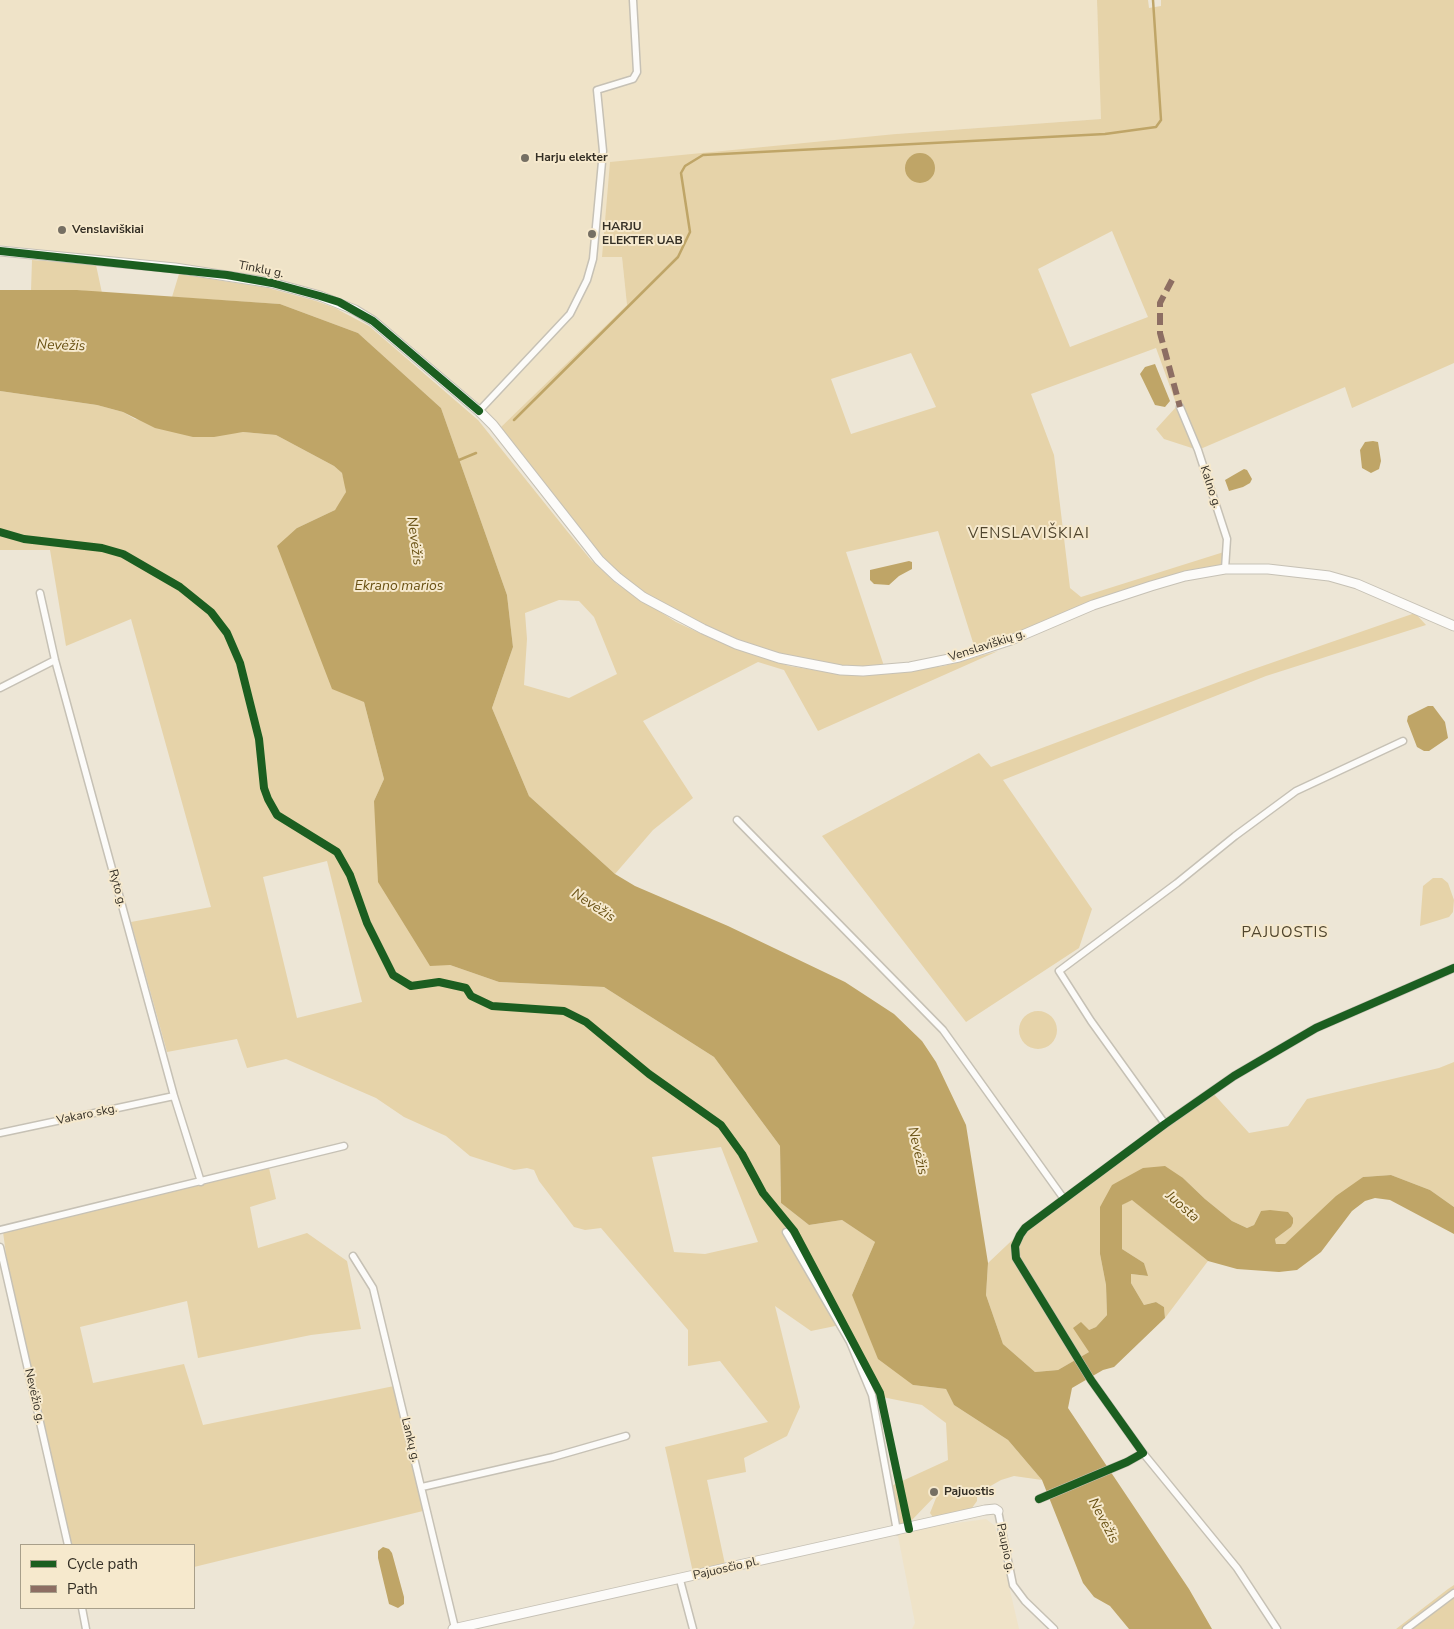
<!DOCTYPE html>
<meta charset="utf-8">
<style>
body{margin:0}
#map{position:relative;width:1454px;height:1629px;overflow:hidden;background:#ede6d6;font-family:"Nunito Sans",sans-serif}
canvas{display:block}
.legend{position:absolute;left:20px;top:1544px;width:175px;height:65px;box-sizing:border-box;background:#f6e9cd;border:1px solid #a89f8a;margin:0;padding:6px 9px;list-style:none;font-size:15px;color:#342f25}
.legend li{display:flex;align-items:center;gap:10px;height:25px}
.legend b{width:25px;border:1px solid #a89f8a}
</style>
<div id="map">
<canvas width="1454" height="1629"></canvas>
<ul class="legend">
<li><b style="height:6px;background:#1b5e20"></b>Cycle path</li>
<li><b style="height:6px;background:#8d6e63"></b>Path</li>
</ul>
</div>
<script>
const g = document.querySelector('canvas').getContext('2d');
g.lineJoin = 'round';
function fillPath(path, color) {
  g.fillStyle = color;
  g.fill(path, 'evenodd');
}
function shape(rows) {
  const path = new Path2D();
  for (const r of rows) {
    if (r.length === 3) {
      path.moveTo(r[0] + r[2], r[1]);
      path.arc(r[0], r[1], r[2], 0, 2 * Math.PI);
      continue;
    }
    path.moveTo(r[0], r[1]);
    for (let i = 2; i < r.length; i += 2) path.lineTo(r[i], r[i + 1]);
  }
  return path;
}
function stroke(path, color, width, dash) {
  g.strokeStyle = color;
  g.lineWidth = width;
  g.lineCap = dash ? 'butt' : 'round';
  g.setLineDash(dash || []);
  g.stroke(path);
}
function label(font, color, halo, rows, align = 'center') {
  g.font = font + ' "Nunito Sans",sans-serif';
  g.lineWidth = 4;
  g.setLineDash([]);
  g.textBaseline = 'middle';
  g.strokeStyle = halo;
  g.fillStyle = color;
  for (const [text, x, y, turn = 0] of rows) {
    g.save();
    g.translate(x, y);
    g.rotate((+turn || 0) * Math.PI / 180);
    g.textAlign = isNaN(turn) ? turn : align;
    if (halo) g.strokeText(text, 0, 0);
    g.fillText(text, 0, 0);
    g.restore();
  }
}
const built = shape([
 [0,0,1097,0,1102,119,896,134,602,256,622,257,627,305,501,427,470,396,382,322,344,299,284,281,184,265,0,245],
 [986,1519,995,1526,1019,1629,912,1629,915,1623,897,1531]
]);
const green = shape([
 [1097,0,1148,0,1149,8,1161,6,1161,0,1454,0,1454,363,1352,408,1345,387,1198,450,1164,439,1156,429,1177,406,1156,348,1031,394,1054,455,1070,588,1081,597,1227,551,1225,569,1185,576,976,652,938,531,846,552,885,669,863,671,779,658,703,629,617,577,572,527,501,427,627,305,622,257,602,257,610,162,896,134,1101,119],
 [1112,231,1148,317,1070,347,1038,269],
 [911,353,936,407,851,434,831,379],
 [32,260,96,265,102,293,77,290,31,291],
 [179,274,268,288,316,301,335,308,369,326,478,420,567,531,591,560,617,584,676,622,717,641,789,666,832,673,867,674,944,666,998,651,818,731,784,670,758,662,643,721,693,798,653,830,615,874,529,796,492,708,513,647,507,595,441,408,358,333,280,304,172,297],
 [559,600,579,601,594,617,617,674,569,698,524,685,527,639,525,613],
 [0,391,97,405,123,412,135,419,230,433,243,432,276,435,334,466,342,473,345,483,346,492,342,501,335,510,297,528,364,702,384,779,374,801,450,965,499,982,604,987,714,1057,780,1146,781,1203,809,1225,842,1220,875,1242,852,1295,913,1385,946,1389,954,1405,1008,1440,1042,1480,1014,1476,1001,1480,987,1488,977,1487,977,1501,969,1512,935,1520,930,1513,938,1493,910,1522,909,1529,897,1531,889,1487,948,1460,946,1423,922,1405,872,1395,840,1325,811,1331,775,1306,800,1407,787,1436,744,1458,746,1472,707,1480,726,1569,694,1577,665,1447,768,1422,720,1361,688,1366,688,1330,601,1228,585,1230,574,1227,539,1181,534,1170,527,1168,514,1170,470,1156,446,1136,404,1117,376,1098,286,1059,247,1068,237,1039,167,1052,131,922,211,907,131,619,66,646,50,550,0,550],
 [327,861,362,1002,297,1018,263,877],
 [721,1147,758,1242,705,1254,674,1252,652,1157],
 [1415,613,1426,625,1266,676,1003,780,1092,909,1079,948,966,1022,822,836,979,753,991,767,1248,671],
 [1433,878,1442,878,1448,883,1454,900,1453,912,1449,917,1420,926,1423,886],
 [1038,1030,19],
 [1454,1062,1454,1207,1430,1190,1391,1175,1363,1177,1285,1244,1276,1244,1275,1239,1291,1227,1261,1211,1254,1225,1247,1228,1232,1221,1205,1199,1183,1178,1112,1185,1100,1254,1106,1285,1107,1315,1096,1327,1089,1330,1089,1352,1058,1370,1035,1372,1003,1344,986,1295,988,1263,1025,1228,1212,1092,1249,1133,1288,1126,1307,1099,1439,1068],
 [269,1168,276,1199,250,1207,258,1248,307,1233,347,1261,361,1329,311,1335,198,1358,187,1301,80,1327,93,1383,184,1364,203,1425,399,1385,410,1457,423,1511,194,1567,194,1545,68,1545,21,1341,24,1337,8,1269,3,1232],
 [1132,1199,1208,1261,1165,1318,1164,1307,1156,1302,1144,1305,1131,1283,1131,1274,1147,1276,1144,1263,1122,1249,1122,1205],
 [1454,1585,1454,1629,1396,1629,1448,1589]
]);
const water = shape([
 [920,168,15],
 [0,290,77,290,280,304,358,333,441,408,507,595,513,647,492,708,529,796,615,874,635,886,728,926,845,982,894,1014,922,1041,936,1062,966,1125,988,1263,986,1295,1003,1344,1035,1372,1058,1370,1089,1352,1073,1328,1081,1322,1089,1330,1096,1327,1107,1315,1106,1285,1100,1254,1100,1207,1112,1185,1143,1168,1165,1166,1183,1178,1205,1199,1232,1221,1247,1228,1254,1225,1261,1211,1270,1210,1288,1212,1293,1218,1293,1223,1291,1227,1275,1239,1276,1244,1285,1244,1336,1196,1363,1177,1391,1175,1430,1190,1454,1207,1454,1234,1390,1200,1375,1198,1365,1201,1352,1211,1321,1252,1297,1270,1279,1272,1237,1269,1208,1261,1132,1200,1122,1205,1122,1249,1144,1263,1148,1276,1131,1274,1131,1283,1144,1305,1156,1302,1164,1307,1165,1318,1114,1367,1103,1370,1072,1388,1068,1408,1189,1589,1212,1629,1129,1629,1110,1606,1094,1597,1083,1583,1042,1480,1008,1440,954,1405,946,1389,913,1385,878,1359,852,1295,875,1242,842,1220,809,1225,781,1203,780,1146,714,1057,604,987,499,982,450,965,430,966,378,882,374,801,384,779,364,702,332,689,277,546,297,528,335,510,346,492,342,473,334,466,276,435,243,432,214,437,193,437,155,428,123,412,97,405,0,391],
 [1155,364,1170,401,1165,407,1155,405,1140,374,1145,367],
 [1373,441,1378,442,1381,461,1379,469,1371,473,1362,468,1360,450,1365,442],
 [1244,469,1247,470,1252,479,1250,483,1243,487,1229,491,1225,480],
 [909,561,912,562,912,569,899,576,889,585,874,584,870,580,870,570],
 [1428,706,1433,706,1445,722,1448,738,1429,751,1424,751,1417,747,1407,721,1408,716],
 [383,1547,389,1549,392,1553,404,1597,404,1604,398,1608,389,1604,378,1558,378,1551]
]);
const stream = shape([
 [514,420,678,257,690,232,681,173,685,166,703,155,1105,134,1156,127,1161,120,1153,0],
 [459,460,476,453]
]);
const minor = shape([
 [1180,407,1198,450,1227,539,1225,569],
 [479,411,570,314,587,280,593,259,603,151,597,90,633,79,637,72,633,0],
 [40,593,55,660,174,1096,201,1182],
 [0,688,55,660],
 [737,820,943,1030,1064,1199],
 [1165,1124,1091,1021,1059,971,1177,883,1235,836,1296,791,1403,741],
 [0,1133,174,1096],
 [0,1230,344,1146],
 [786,1232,850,1342,872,1395,897,1531],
 [0,1247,68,1545],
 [353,1256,373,1288,455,1628],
 [1143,1453,1237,1568,1277,1629],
 [422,1487,553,1457,626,1436],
 [1039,1499,1127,1462,1143,1453,1091,1380,1016,1258,1015,1246,1020,1235,1025,1228,1165,1124,1234,1076,1316,1028,1454,968],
 [998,1511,1013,1585,1025,1601,1054,1629],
 [680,1580,693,1629],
 [82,1608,86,1629],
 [1406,1629,1454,1593]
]);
const secondary = shape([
 [0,251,175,268,272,283,320,296,355,310,373,321,479,411,493,425,599,560,617,577,643,597,703,629,736,644,779,658,841,670,863,671,910,667,959,657,1011,640,1093,605,1151,586,1185,576,1225,569,1268,569,1329,576,1357,584,1454,626],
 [453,1629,985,1510,995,1509,998,1511]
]);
const quiet = shape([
 [1172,280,1160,303,1160,333,1180,407]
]);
const cycleway = shape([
 [0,251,227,275,272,283,320,296,339,302,373,321,479,411],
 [0,532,24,539,102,548,123,554,180,587,211,612,227,633,240,663,259,739,264,788,268,799,277,815,337,852,350,875,367,923,393,975,411,986,439,982,466,988,471,996,492,1006,564,1011,586,1022,649,1074,721,1125,742,1154,763,1193,794,1231,880,1393,909,1529],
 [1039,1499,1127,1462,1143,1453,1091,1380,1016,1258,1015,1246,1020,1235,1025,1228,1165,1124,1234,1076,1316,1028,1454,968]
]);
const markers = [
 [525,158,5,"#756f63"],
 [62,230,5,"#756f63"],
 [592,234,5,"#756f63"],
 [934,1492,5,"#756f63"]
];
const poiNames = [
 ["Harju elekter",535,158],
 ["HARJU",602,227],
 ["ELEKTER UAB",602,241],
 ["Venslaviškiai",72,230],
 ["Pajuostis",944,1492]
];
const streetNames = [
 ["Tinklų g.",261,270,11],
 ["Kalno g.",1210,487,72],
 ["Venslaviškių g.",987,646,-18],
 ["Ryto g.",117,888,75],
 ["Vakaro skg.",87,1115,-12],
 ["Nevėžio g.",34,1396,77],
 ["Lankų g.",410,1440,76],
 ["Paupio g.",1005,1548,78],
 ["Pajuosčio pl.",726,1569,-13]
];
const waterNames = [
 ["Nevėžis",61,346,2],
 ["Nevėžis",414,541,82],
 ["Ekrano marios",399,587],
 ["Nevėžis",593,906,33],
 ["Nevėžis",917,1151,77],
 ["Juosta",1182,1207,41],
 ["Nevėžis",1103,1521,62]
];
const quarterNames = [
 ["VENSLAVIŠKIAI",1029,534],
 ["PAJUOSTIS",1285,933]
];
fillPath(built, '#efe3c8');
fillPath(green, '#e6d3a9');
fillPath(water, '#bfa567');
stroke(stream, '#bfa567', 2.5);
stroke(minor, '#c6c1b5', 9);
stroke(secondary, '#c6c1b5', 11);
stroke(minor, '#fcfbf9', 6);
stroke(secondary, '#fcfbf9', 9);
stroke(quiet, '#8d6e63', 6, [12, 6]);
stroke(cycleway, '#1b5e20', 8);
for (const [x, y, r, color] of markers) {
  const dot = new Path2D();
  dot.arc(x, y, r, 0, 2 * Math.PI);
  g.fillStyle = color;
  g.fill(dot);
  stroke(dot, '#f6e9cd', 2);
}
label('bold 12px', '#342f25', '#f6e9cd', poiNames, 'left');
label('12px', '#342f25', '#f6e9cd', streetNames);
label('italic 14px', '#685012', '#f6e9cd', waterNames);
g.letterSpacing = '1px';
label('15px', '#50452d', '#f6e9cd', quarterNames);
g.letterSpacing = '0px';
</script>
